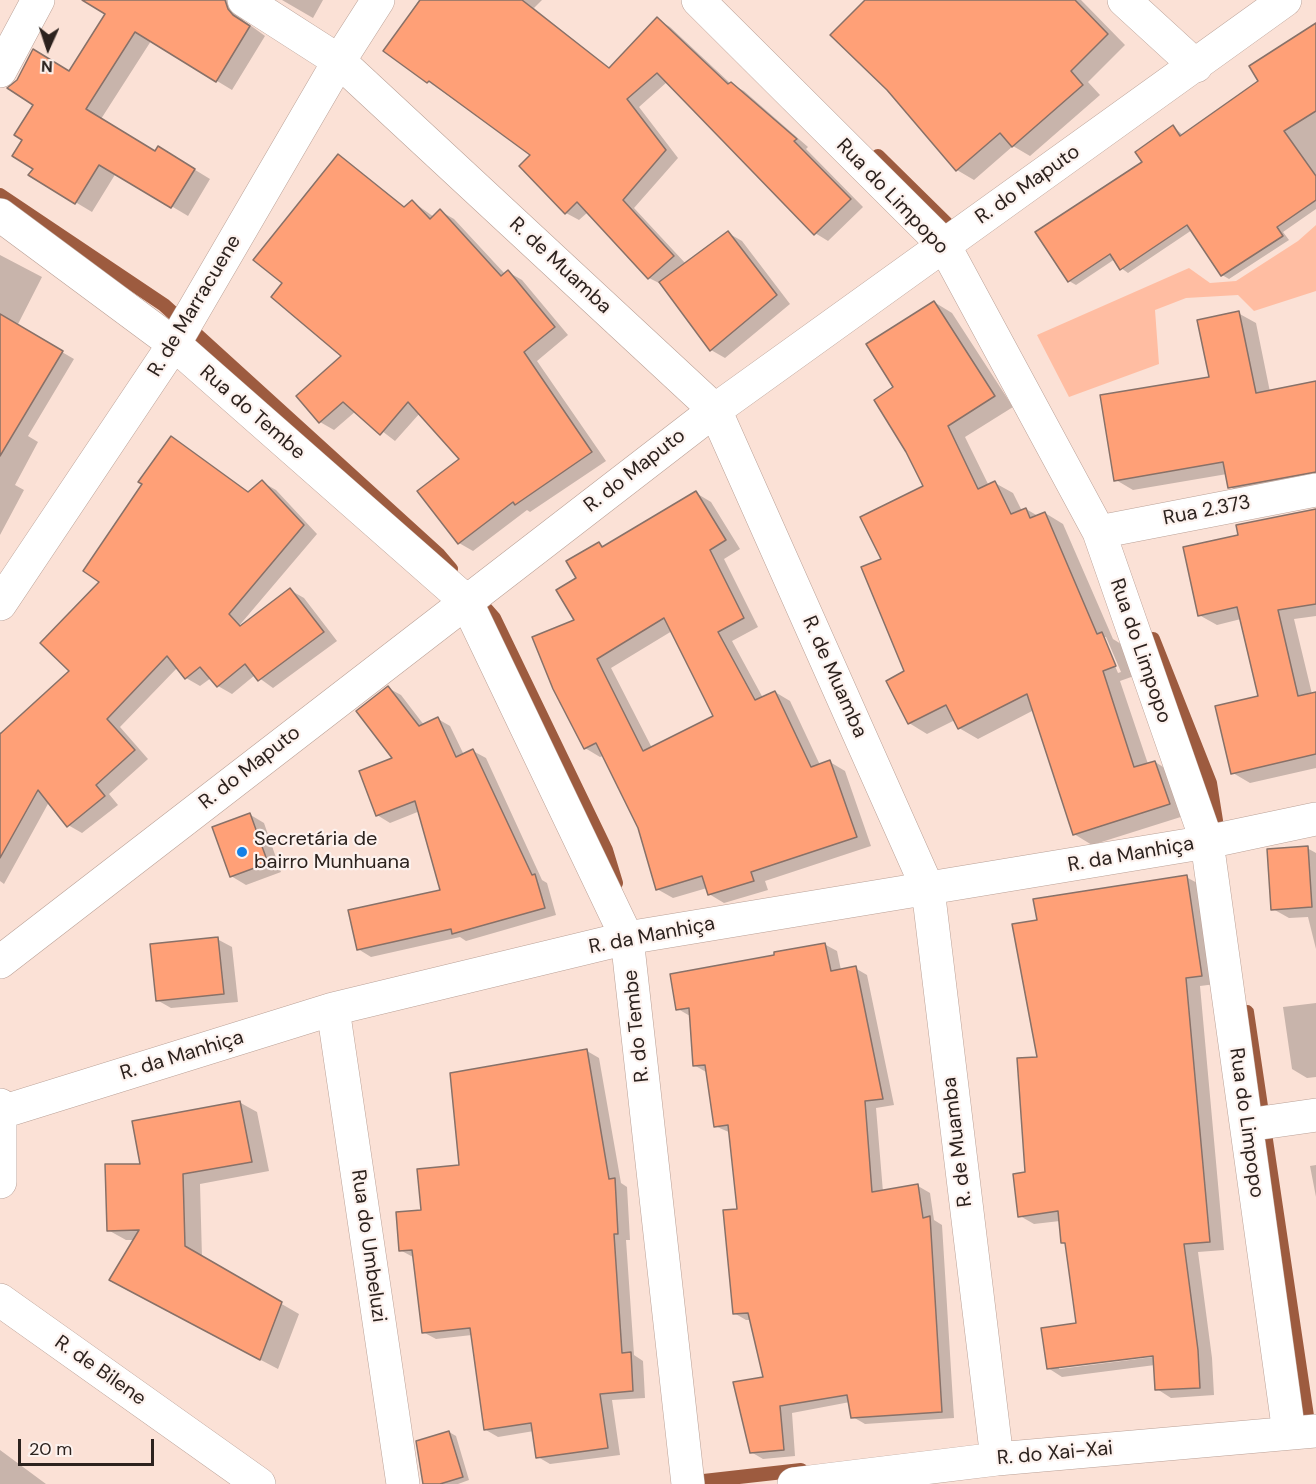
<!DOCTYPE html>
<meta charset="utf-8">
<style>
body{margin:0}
#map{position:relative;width:1316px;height:1484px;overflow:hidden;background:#fbe1d6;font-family:"DM Sans",sans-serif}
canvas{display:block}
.north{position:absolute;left:18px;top:18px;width:60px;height:60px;-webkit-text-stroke:4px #fdf2ee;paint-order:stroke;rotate:183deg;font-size:16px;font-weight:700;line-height:24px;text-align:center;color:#2c221e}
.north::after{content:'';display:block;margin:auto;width:21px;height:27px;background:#2c221e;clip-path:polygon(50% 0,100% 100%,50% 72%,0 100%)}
.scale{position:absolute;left:18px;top:1439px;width:136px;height:27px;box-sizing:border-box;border:3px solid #2c221e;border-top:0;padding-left:8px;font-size:18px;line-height:21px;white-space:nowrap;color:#2c221e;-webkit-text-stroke:4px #fdf2ee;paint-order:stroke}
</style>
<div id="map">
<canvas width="1316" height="1484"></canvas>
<div class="north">N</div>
<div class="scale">20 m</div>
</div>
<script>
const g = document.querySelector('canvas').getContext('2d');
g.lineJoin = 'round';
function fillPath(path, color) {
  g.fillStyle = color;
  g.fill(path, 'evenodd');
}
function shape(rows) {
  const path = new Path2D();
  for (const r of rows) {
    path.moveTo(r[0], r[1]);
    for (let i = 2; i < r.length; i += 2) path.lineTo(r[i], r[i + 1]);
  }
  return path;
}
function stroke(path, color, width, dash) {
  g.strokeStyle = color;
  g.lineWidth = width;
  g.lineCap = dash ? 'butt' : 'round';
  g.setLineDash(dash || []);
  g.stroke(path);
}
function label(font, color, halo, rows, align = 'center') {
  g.font = font + ' "DM Sans",sans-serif';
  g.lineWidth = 4.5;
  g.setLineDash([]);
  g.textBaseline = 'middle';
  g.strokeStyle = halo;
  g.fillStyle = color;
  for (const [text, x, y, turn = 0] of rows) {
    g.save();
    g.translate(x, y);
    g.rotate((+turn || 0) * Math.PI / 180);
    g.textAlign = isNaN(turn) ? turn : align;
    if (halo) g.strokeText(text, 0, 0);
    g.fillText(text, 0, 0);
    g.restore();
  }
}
const green = shape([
 [1316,225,1316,291,1254,311,1238,295,1186,298,1155,310,1159,364,1069,397,1037,335,1189,268,1210,283,1236,281,1298,241]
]);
const shadow = shape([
 [115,0,244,0,241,9,243,20,265,36,232,90,151,41,101,119,155,153,174,157,210,179,188,216,116,173,92,212,30,175,70,73],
 [282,0,323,0,313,18],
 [419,0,542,0,534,8,610,69,657,19,670,27,731,84,744,91,808,147,806,149,863,207,828,241,815,233,667,82,639,107,678,158,634,208,686,264,728,233,742,241,790,304,725,358,711,350,663,285,649,278,588,212,579,220,566,213,521,166,532,155,385,51],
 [867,0,1081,0,1125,45,1088,82,1100,95,1030,156,1013,146,974,180,957,170],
 [1316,24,1316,209,1283,232,1289,240,1229,279,1222,275,1192,230,1128,273,1121,268,1115,259,1076,285,1069,281,1144,162,1173,127,1183,135,1260,81],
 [338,156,406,208,413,202,434,217,440,211,454,219,505,274,508,272,522,280,568,335,537,361,606,461,530,512,527,510,473,551,459,543,461,459,420,413,395,441,356,411,334,430,320,422,343,356,285,283],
 [0,255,42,277,17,326,74,359,28,436,38,442,15,485,24,490,0,535],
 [934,302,952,313,1013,407,965,437,989,486,995,483,1013,493,1022,511,1026,509,1038,516,1045,513,1063,524,1113,639,1121,644,1134,676,1120,681,1148,764,1155,762,1173,773,1187,815,1092,845,1074,834,1034,710,978,739,959,728,955,720,927,734,909,723,906,672,883,560,925,487,895,387],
 [1103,637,1106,637,1121,672,1118,673],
 [1238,313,1256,323,1270,392,1316,383,1316,484,1247,497,1230,487,1227,474,1133,490,1116,480,1210,378],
 [172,438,250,493,262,482,276,490,317,534,238,627,290,590,304,598,337,641,273,688,255,675,232,694,218,686,211,678,200,686,186,678,178,667,120,727,148,759,109,794,118,805,82,833,68,825,49,802,4,884,0,881,0,732,3,733,71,671,101,582,144,484],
 [696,493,711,502,740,549,724,559,758,627,732,641,763,698,775,692,790,701,820,765,830,762,845,771,871,846,765,881,768,890,724,903,709,894,707,888,673,898,657,889,639,827,603,756,600,757,585,748,577,621,578,578,599,544,605,547],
 [672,631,715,717,652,748,611,668],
 [1316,511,1316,616,1294,619,1312,694,1316,694,1316,768,1250,783,1233,773,1260,698,1241,619,1217,625,1199,615,1240,536],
 [388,688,401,695,424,725,438,719,450,726,464,755,473,751,486,758,542,880,547,883,556,915,466,941,460,937,371,957,358,949,442,891,420,811,390,823,377,815,394,759],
 [249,814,264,823,281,872,246,885,231,876],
 [1307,848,1316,853,1316,949,1308,917,1289,918,1273,909],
 [1186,877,1201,885,1216,984,1200,986,1224,1250,1198,1252,1212,1358,1214,1395,1171,1398,1157,1389,1155,1365,1062,1377,1048,1368,1078,1325,1067,1245,1062,1242,1060,1221,1034,1224,1020,1216,1039,1058,1039,921],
 [1161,1353,1161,1356,1059,1369,1059,1366],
 [217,939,232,947,238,1002,171,1008,157,1000],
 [824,944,837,951,841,970,855,968,867,975,894,1105,876,1108,883,1192,918,1186,930,1193,934,1220,942,1225,954,1418,865,1424,853,1417,850,1402,792,1413,795,1456,763,1459,751,1452,764,1378,751,1320,746,1320,734,1313,739,1211,731,1133,715,1126,706,1072,694,1065,690,1016,678,1009,776,957],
 [1316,1003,1316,1077,1307,1078,1292,1069,1283,1007],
 [587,1051,599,1058,621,1183,627,1187,630,1240,626,1240,634,1355,643,1361,645,1398,612,1400,620,1455,550,1464,538,1457,534,1431,498,1437,486,1430,472,1335,436,1339,423,1332,413,1257,400,1250,423,1211,460,1166],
 [239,1102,257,1112,269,1171,200,1184,202,1258,299,1314,278,1369,128,1290,135,1240,126,1240,108,1230,142,1165],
 [1316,1165,1316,1197,1310,1166],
 [449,1432,456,1436,469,1480,458,1484,425,1484],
 [0,1450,46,1484,0,1484]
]);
const stream = shape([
 [878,156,946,223,954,237],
 [0,195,164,305,439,555,451,569],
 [480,602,494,618,606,850,616,883],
 [1153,639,1210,783,1218,833],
 [1247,1012,1307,1416],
 [686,1483,801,1470]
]);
const building = shape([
 [82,0,225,0,228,9,233,15,250,26,216,82,135,32,86,109,155,151,158,146,195,169,171,208,99,165,75,204,28,175,33,169,12,156,22,140,14,135,33,105,7,88,17,80,33,49,69,71,105,14,82,0],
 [420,0,522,0,609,68,657,17,728,84,731,82,797,139,794,141,851,199,814,235,657,73,627,99,666,150,623,200,674,256,648,279,577,202,565,214,519,166,530,155,429,81,427,83,383,51,420,0],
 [865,0,1075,0,1108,34,1071,71,1083,85,1012,147,1000,133,956,171,887,90,830,35,865,0],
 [1316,23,1316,111,1284,131,1316,176,1316,200,1277,227,1283,236,1221,276,1187,225,1120,270,1110,254,1068,282,1035,232,1142,162,1135,152,1173,125,1180,136,1258,81,1249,66,1316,23],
 [338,154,404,207,412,200,430,219,440,209,501,276,508,270,555,327,524,352,592,452,515,505,513,502,458,544,417,491,459,459,408,402,380,435,343,402,319,423,296,396,341,356,271,297,282,283,253,260,338,154],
 [728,231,777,295,710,351,659,282,728,231],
 [934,301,995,396,948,426,978,489,995,481,1011,514,1026,508,1030,518,1045,512,1097,634,1102,632,1116,666,1103,671,1134,767,1155,761,1170,804,1073,835,1027,694,958,729,946,705,908,724,886,681,904,671,861,567,881,559,860,517,923,486,906,452,874,400,893,387,866,344,934,301],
 [1239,311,1256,393,1316,381,1316,472,1228,488,1223,462,1114,481,1100,395,1209,377,1197,320,1239,311],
 [0,314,63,351,0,456,0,314],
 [171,436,248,492,262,480,304,525,229,614,240,626,290,588,324,632,258,681,245,664,217,687,200,667,185,679,167,656,107,719,135,750,96,785,105,796,67,827,38,790,0,858,0,734,69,671,40,643,99,582,83,571,142,484,138,482,171,436],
 [696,491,726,540,710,550,744,618,718,632,755,700,775,691,811,767,830,760,857,837,751,872,754,881,708,895,702,876,656,890,638,828,596,743,584,749,553,689,532,637,574,620,556,590,576,578,566,561,599,542,602,547,696,491],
 [664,618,713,716,643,751,597,659,664,618],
 [1316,509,1316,604,1278,610,1298,696,1316,692,1316,754,1231,774,1215,706,1258,696,1237,607,1198,616,1183,547,1238,535,1236,525,1316,509],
 [388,686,419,726,438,717,456,757,473,749,532,875,535,874,545,908,452,934,451,929,357,950,348,910,440,890,415,801,376,816,359,771,392,758,356,711,388,686],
 [250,813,268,863,230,877,212,827,250,813],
 [1308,846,1312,907,1271,910,1267,849,1308,846],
 [1187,875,1202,976,1186,978,1210,1242,1184,1244,1198,1350,1200,1388,1155,1390,1153,1356,1047,1369,1041,1328,1076,1323,1065,1243,1061,1243,1058,1211,1018,1217,1013,1174,1025,1172,1017,1058,1037,1057,1012,924,1037,920,1033,899,1187,875],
 [218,937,224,994,156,1001,150,944,218,937],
 [825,943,831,971,856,966,883,1099,865,1101,872,1192,918,1184,923,1218,930,1216,942,1412,851,1418,847,1395,780,1406,784,1450,750,1453,733,1382,763,1377,748,1313,733,1314,723,1210,737,1209,728,1125,714,1127,705,1065,693,1066,689,1008,676,1010,670,974,774,955,774,952,825,943],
 [587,1049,609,1179,615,1178,618,1234,614,1234,622,1353,631,1352,633,1391,600,1394,608,1448,536,1458,531,1423,484,1430,470,1328,422,1333,412,1250,399,1251,396,1212,421,1210,417,1169,459,1165,450,1073,587,1049],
 [240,1101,252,1162,183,1174,185,1246,282,1302,260,1360,109,1280,139,1230,107,1231,105,1164,140,1164,132,1121,240,1101],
 [449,1431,463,1477,440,1484,423,1484,416,1441,449,1431]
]);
const minor = shape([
 [244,0,339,61,715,410,928,889,997,1459],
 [698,0,944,245,1099,532,1207,842,1289,1433],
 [1124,0,1196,66],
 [0,71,38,0],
 [0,215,174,344,466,601,627,938,688,1484],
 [1099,532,1316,490],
 [0,604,174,344,339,61,378,0],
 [0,962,715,410,1285,0],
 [333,1009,403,1484],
 [0,1105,0,1182],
 [2,1112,333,1009,627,938,1207,842,1316,819],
 [1247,1125,1316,1115],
 [0,1300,259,1484],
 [794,1484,997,1459,1316,1431]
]);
const markers = [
 [242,852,6,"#1280e7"]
];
const streetNames = [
 ["R. do Maputo",1028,185,-35],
 ["Rua do Limpopo",892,197,46],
 ["R. de Muamba",560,266,43],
 ["R. de Marracuene",195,306,-59],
 ["Rua do Tembe",252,413,41],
 ["R. do Maputo",635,471,-38],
 ["Rua 2.373",1207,511,-11],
 ["Rua do Limpopo",1140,651,71],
 ["R. de Muamba",834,677,66],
 ["R. do Maputo",250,768,-38],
 ["R. da Manhiça",1131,855,-10],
 ["R. da Manhiça",652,936,-11],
 ["R. do Tembe",637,1026,-96],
 ["R. da Manhiça",182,1056,-17],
 ["Rua do Limpopo",1246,1123,82],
 ["R. de Muamba",958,1142,-97],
 ["Rua do Umbeluzi",368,1246,82],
 ["R. de Bilene",100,1371,35],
 ["R. do Xai-Xai",1055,1454,-5]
];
const poiNames = [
 ["Secretária de",254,840],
 ["bairro Munhuana",254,863]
];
fillPath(green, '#ffbda2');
fillPath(shadow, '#0003');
stroke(stream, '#9d5b3f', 14);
fillPath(building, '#ffa077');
stroke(building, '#887168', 1.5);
stroke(minor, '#baa197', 34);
stroke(minor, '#fff', 33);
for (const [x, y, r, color] of markers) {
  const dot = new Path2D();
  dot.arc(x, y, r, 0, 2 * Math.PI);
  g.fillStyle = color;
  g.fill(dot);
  stroke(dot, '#fdf2ee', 2);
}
label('20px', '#2c221e', '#fdf2ee', streetNames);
label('20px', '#2c221e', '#fdf2ee', poiNames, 'left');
</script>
